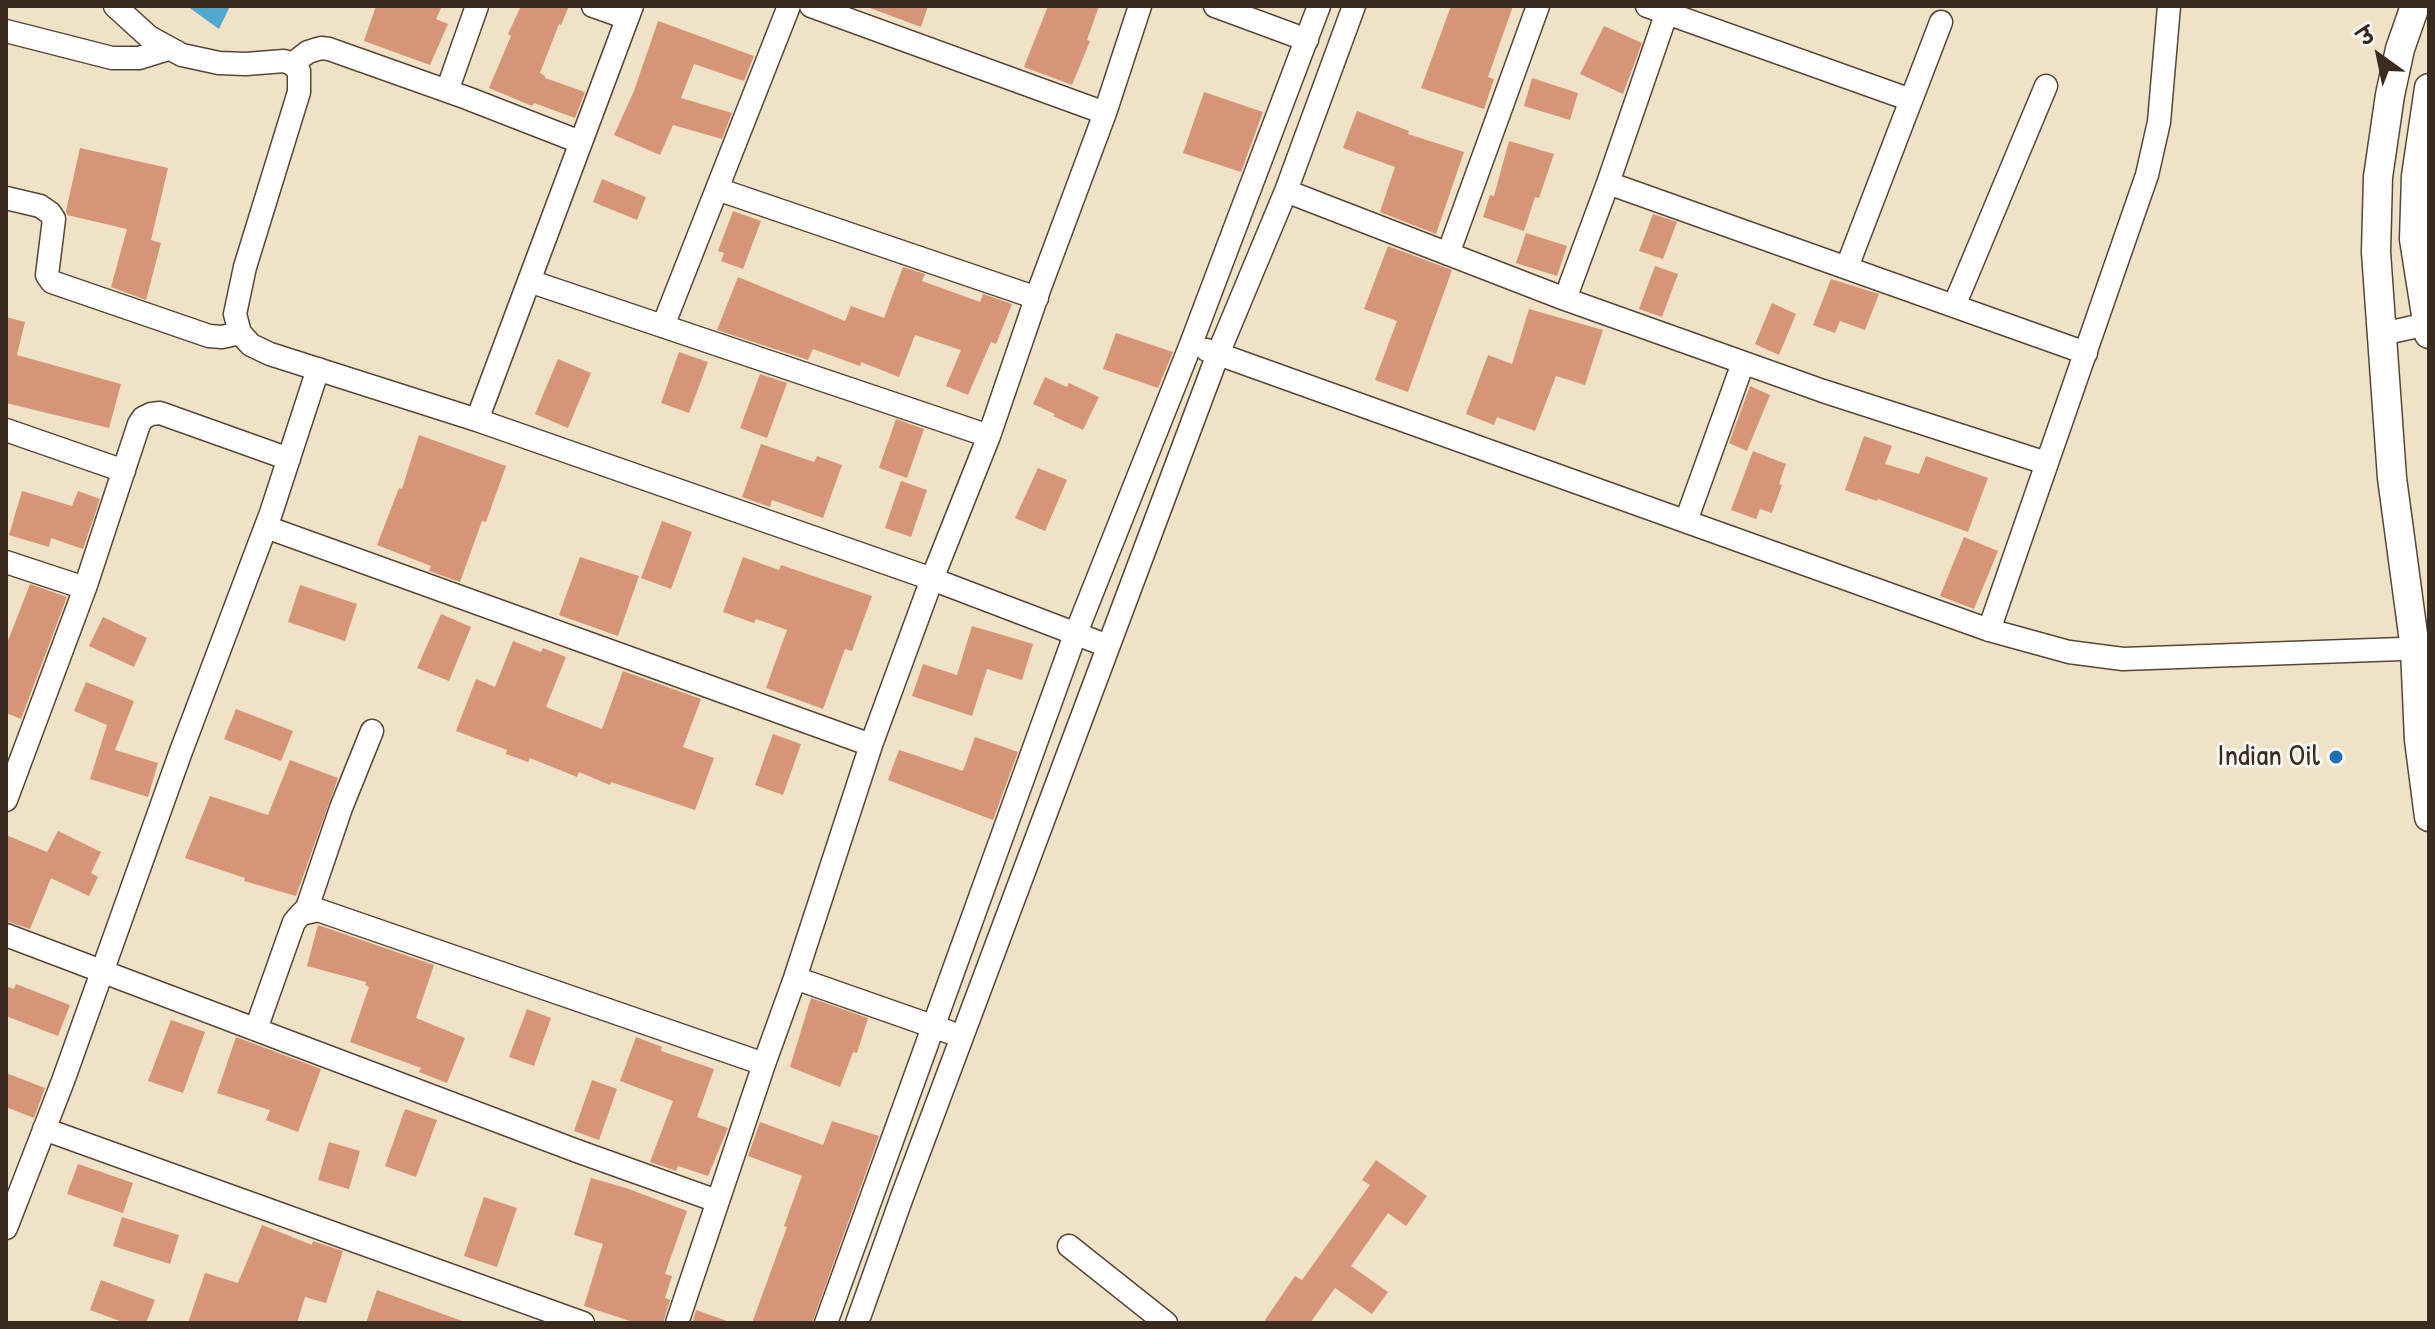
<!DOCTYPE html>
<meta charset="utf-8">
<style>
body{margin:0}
#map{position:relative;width:2435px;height:1329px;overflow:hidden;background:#f0e2c6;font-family:"Patrick Hand","Playpen Sans Deva",sans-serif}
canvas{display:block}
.frame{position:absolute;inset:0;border:8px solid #3b2a1e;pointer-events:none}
.north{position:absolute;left:2339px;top:16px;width:80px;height:80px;-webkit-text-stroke:6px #f6f6f2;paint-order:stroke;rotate:327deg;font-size:22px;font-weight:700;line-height:32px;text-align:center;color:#3b2a1e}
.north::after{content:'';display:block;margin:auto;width:28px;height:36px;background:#3b2a1e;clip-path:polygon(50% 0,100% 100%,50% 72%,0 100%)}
</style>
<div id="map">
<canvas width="2435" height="1329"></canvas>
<div class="frame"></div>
<div class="north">उ</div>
</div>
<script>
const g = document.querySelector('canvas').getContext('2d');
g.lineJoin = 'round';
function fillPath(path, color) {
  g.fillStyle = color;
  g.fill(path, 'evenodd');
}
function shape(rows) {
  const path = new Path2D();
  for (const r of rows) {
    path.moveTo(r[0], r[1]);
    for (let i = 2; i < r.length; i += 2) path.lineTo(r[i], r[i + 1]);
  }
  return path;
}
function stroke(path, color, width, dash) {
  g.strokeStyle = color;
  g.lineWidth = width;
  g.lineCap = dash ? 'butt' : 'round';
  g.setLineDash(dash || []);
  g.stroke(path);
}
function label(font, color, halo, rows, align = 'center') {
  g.font = font + ' "Patrick Hand",sans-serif';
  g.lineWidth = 6;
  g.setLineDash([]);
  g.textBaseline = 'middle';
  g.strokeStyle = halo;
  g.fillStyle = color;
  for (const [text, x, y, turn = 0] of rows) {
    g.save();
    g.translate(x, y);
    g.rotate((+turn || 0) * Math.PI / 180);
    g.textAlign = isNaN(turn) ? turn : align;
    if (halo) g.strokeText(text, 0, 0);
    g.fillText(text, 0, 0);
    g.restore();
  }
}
const water = shape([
 [187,6,230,6,219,29]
]);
const building = shape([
 [376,6,442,6,436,19,448,24,430,65,364,41],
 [516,6,569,6,561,25,559,24,540,73,545,76,545,78,585,92,575,118,534,103,532,106,489,88,511,36,508,34,520,8],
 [870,6,928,6,921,27,870,8],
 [1048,6,1099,6,1087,40,1090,41,1072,85,1024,67],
 [1451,6,1513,6,1488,77,1494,79,1484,109,1421,88],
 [658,21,754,56,744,81,694,64,681,98,732,113,722,139,673,125,660,155,614,135,634,91],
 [1604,26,1642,43,1623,94,1580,74],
 [1532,78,1578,93,1570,120,1524,106],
 [1204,92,1263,112,1241,172,1183,153],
 [1357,111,1409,131,1408,134,1464,152,1436,234,1380,212,1395,167,1343,148],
 [1509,141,1554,154,1539,198,1535,197,1524,231,1483,217,1490,195,1494,196],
 [80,148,168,168,151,240,161,243,146,300,111,287,127,229,67,215,66,211],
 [602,179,646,197,637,220,593,202],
 [733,211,761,221,743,269,721,261,724,253,718,251],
 [1653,214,1677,222,1663,259,1639,251],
 [1526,233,1567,246,1557,276,1516,263],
 [1388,246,1452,270,1408,392,1375,380,1397,321,1364,309],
 [1655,266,1678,274,1662,317,1639,309],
 [903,267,925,274,922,281,980,302,983,294,1012,304,996,344,991,342,968,395,946,386,961,350,915,335,899,377,861,362,860,366,813,349,808,360,717,330,738,277,845,321,851,306,884,318],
 [1831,279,1879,294,1865,330,1840,321,1835,333,1813,325],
 [1772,303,1796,314,1779,355,1755,344],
 [1529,309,1603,330,1585,385,1556,376,1535,431,1497,417,1494,425,1466,414,1488,355,1512,364],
 [6,317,25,322,17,355,121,384,109,428,6,403],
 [1116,333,1173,352,1158,388,1103,369],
 [679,352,708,362,689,413,661,403],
 [558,359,591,373,568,428,535,414],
 [760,374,787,383,767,438,740,428],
 [1045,377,1067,387,1069,383,1099,397,1083,430,1053,416,1055,414,1033,404],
 [1750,386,1770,395,1747,451,1729,443],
 [896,419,924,429,907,478,879,468],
 [419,435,506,466,486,522,482,521,460,582,429,571,431,566,377,545,399,488,402,489],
 [1864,436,1892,446,1885,464,1919,474,1926,456,1988,478,1968,532,1878,499,1877,501,1845,490],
 [761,444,814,462,817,456,842,465,823,518,772,500,770,507,742,497],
 [1753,451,1786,464,1779,484,1782,485,1772,513,1760,509,1756,519,1731,510],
 [1038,468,1067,480,1045,531,1015,518],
 [901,481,927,490,911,537,885,528],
 [22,491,72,506,78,491,100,499,83,549,51,538,49,547,9,535],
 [662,521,692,532,671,589,641,578],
 [1964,537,1998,551,1974,609,1940,596],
 [580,557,639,576,618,636,559,615],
 [743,557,779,570,781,565,872,596,852,651,845,649,823,709,766,688,787,630,756,619,754,623,723,612],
 [30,584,67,597,21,719,6,713,6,646],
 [300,585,357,604,345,641,288,622],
 [441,614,471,627,449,681,417,668],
 [103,617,147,638,134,667,89,646],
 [972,626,1033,644,1022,680,987,669,972,716,912,696,923,664,957,675],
 [513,641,541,652,543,648,566,657,546,707,602,729,623,671,701,699,683,747,714,758,695,810,611,782,610,785,579,772,577,777,530,758,528,762,506,754,507,750,456,731,476,679,495,687],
 [86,682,134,701,115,750,158,763,148,797,90,779,107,725,74,711],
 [236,709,293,731,281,761,224,739],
 [773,734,801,744,783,795,755,785],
 [975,737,1018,752,993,820,888,780,899,750,963,771],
 [290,760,338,778,296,896,244,881,245,878,185,858,210,796,268,815],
 [58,831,101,852,91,873,98,877,89,896,51,878,30,929,6,921,6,835,47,852],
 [318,925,434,965,416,1018,465,1038,447,1083,419,1072,421,1068,350,1042,369,987,365,985,366,982,307,966],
 [16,984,70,1005,58,1036,6,1016,6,986,14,989],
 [811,998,868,1018,857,1053,853,1052,840,1087,790,1067],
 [527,1009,551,1018,534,1066,509,1057],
 [171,1020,205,1032,183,1093,148,1081],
 [236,1037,321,1069,298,1132,266,1120,270,1110,217,1093],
 [636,1037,662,1047,661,1051,714,1069,697,1117,728,1128,708,1176,678,1166,676,1171,650,1162,673,1101,620,1081],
 [6,1073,45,1088,34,1118,6,1107],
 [592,1080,617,1089,599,1140,574,1131],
 [405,1109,437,1120,416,1177,385,1166],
 [832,1121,879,1136,812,1323,752,1323,787,1227,784,1226,802,1176,748,1156,760,1122,823,1145],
 [329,1142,360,1151,349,1189,318,1180],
 [1376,1160,1427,1196,1406,1226,1388,1213,1351,1266,1388,1292,1372,1314,1335,1288,1310,1323,1263,1323,1295,1276,1302,1280,1370,1185,1362,1180],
 [78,1164,133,1183,123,1213,67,1194],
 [591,1178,626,1188,687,1211,665,1274,672,1276,665,1298,670,1300,663,1323,636,1323,584,1306,603,1244,574,1235],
 [484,1197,517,1208,497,1267,464,1256],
 [122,1217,179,1235,170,1264,113,1246],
 [262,1225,312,1245,313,1241,343,1251,326,1303,305,1297,297,1323,188,1323,205,1273,238,1283],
 [101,1280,155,1300,146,1323,125,1323,90,1310],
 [377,1290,462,1321,462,1323,366,1323],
 [696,1310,727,1321,727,1323,692,1323]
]);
const minor = shape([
 [115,6,149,37,182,55,219,63,246,64,284,61,292,64,299,71,299,92,245,267,235,314,240,333,251,345,270,354,477,420,932,579,1108,646],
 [593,6,627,18],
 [811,6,1105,113],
 [1215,6,1307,40],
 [1647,6,1911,100],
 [6,31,112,58,139,58,168,49],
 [292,64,308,52,321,48,329,49,467,98,580,142],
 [447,91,477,6],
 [1608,183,2086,353],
 [717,189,1037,298],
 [1286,191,1565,299,1823,391,2046,463],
 [6,198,40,206,50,213,54,219,47,275,52,282,209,336,222,337,240,333],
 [1448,254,1538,6],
 [1847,267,1941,22],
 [529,281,989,436],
 [1565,299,1608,183,1669,6],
 [1954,306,2046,86],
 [663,326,789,6],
 [2382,334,2427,324],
 [1207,350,1989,630,2069,652,2123,659,2429,648],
 [477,420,632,6],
 [6,430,124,471],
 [1686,521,1743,363],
 [266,527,871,745],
 [6,562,85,588],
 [1989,630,2147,175,2159,122,2169,6],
 [6,800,85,588,139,424,143,418,151,414,160,413,289,459],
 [301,914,307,908,341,808,372,731],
 [6,935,577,1151,717,1201],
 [795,978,949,1032],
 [256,1029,294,922,301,914,318,910,764,1064],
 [44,1129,583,1323],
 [6,1228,63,1081,180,754,271,513,318,369],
 [1069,1246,1166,1323],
 [677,1323,764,1064,795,978,871,745,932,579,989,436,1039,290,1105,113,1140,6],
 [826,1323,1072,643,1191,344,1319,6],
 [857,1323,902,1197,1218,354,1286,191,1354,6]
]);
const tertiary = shape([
 [2415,6,2400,49,2390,95,2378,177,2376,252,2392,478,2415,649,2419,740,2429,817],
 [2429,88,2416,176,2414,239,2429,334]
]);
const markers = [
 [2336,757,8,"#1f6fb2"]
];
const poiNames = [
 ["Indian Oil",2320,757]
];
fillPath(water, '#51a8ce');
fillPath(building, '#d69576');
stroke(minor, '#564637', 25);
stroke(tertiary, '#564637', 31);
stroke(minor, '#fff', 22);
stroke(tertiary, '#fff', 28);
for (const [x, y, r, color] of markers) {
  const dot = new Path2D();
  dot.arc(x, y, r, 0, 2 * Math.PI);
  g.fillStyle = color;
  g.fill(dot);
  stroke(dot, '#f6f6f2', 3);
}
label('30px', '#3b2a1e', '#f6f6f2', poiNames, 'right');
</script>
